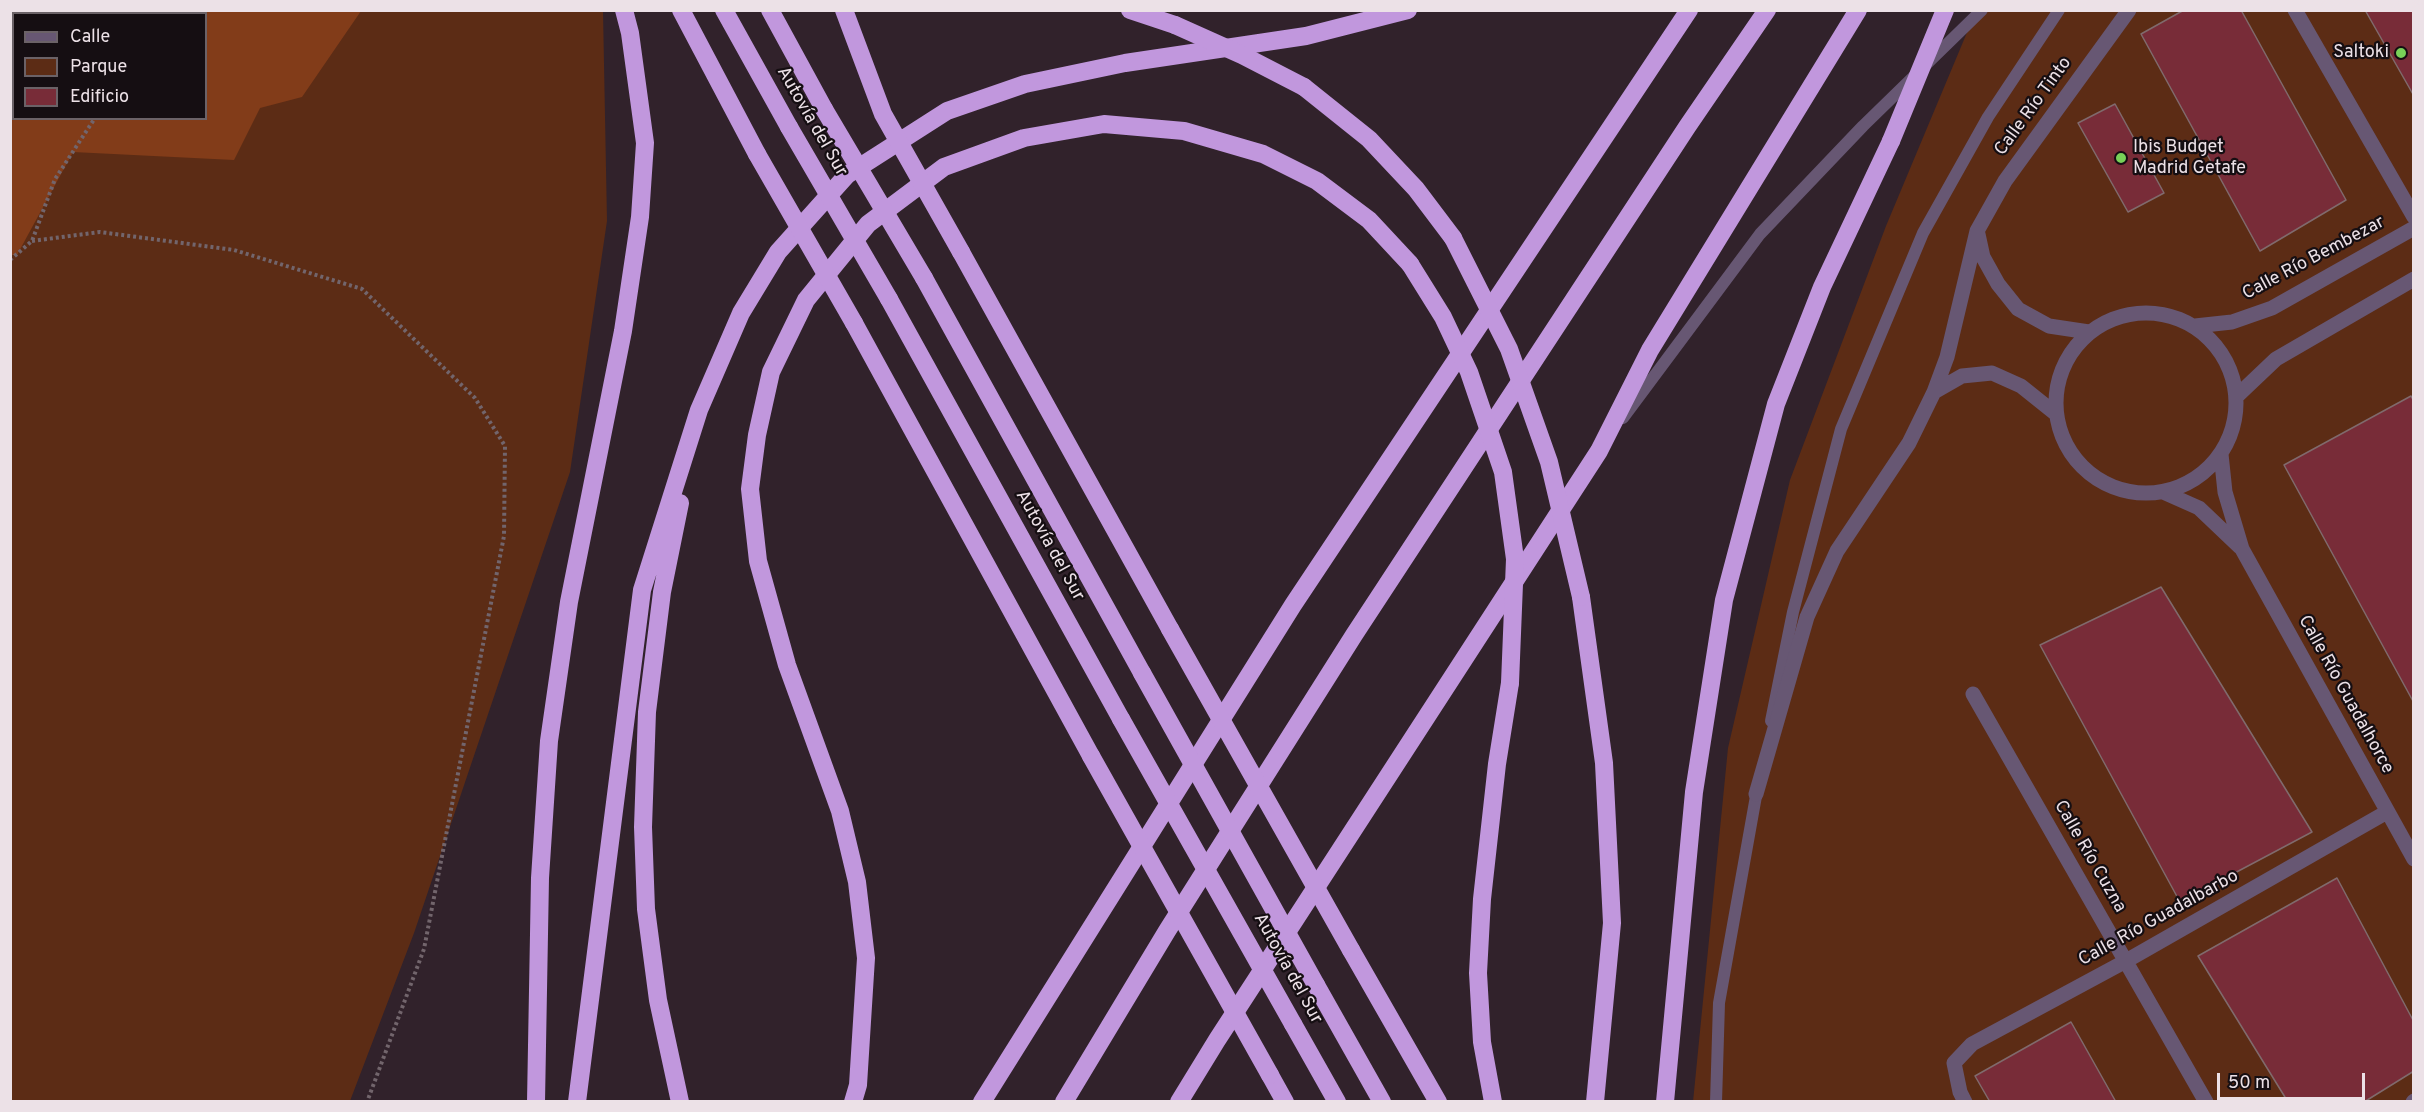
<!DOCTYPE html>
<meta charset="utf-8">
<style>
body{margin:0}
#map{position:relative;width:2424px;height:1112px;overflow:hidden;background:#31222b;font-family:Overpass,sans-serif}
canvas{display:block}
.frame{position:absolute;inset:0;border:12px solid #ece1e7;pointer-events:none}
.legend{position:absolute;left:12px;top:12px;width:195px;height:108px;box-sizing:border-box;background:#150e12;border:2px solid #6b6267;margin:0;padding:8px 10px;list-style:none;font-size:18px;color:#ece1e7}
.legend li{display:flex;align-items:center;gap:12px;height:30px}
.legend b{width:30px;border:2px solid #6b6267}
.scale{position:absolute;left:2217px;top:1073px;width:148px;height:27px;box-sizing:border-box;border:3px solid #ece1e7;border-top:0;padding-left:8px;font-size:18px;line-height:21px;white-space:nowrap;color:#ece1e7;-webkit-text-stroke:4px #150e12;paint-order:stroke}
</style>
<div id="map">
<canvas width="2424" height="1112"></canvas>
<div class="frame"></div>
<ul class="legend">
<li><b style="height:8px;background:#675773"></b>Calle</li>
<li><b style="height:16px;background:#5c2c15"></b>Parque</li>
<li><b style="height:16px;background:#782c38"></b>Edificio</li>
</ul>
<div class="scale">50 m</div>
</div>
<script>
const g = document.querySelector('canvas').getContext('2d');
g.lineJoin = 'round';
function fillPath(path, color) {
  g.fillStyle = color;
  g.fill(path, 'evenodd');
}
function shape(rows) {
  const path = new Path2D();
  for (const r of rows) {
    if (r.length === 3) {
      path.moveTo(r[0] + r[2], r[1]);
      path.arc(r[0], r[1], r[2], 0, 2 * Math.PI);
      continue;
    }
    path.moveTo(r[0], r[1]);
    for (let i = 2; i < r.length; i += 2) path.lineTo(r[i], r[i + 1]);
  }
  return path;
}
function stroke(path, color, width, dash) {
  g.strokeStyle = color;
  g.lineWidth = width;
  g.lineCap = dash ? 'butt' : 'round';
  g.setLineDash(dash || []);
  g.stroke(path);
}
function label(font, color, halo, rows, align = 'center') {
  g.font = font + ' Overpass,sans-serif';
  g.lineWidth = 4.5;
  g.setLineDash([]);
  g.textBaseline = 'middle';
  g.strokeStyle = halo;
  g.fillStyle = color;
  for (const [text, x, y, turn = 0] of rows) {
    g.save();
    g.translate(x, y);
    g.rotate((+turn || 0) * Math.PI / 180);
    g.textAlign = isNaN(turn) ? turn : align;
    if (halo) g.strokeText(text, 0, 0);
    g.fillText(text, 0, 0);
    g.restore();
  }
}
const green = shape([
 [10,11,603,11,607,221,570,472,414,933,350,1101,11,1101],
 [14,14,206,14,206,118,14,118],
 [1976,11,2413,11,2413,1101,1693,1102,1728,748,1790,480,1886,226]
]);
const forest = shape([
 [10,11,11,10,361,11,302,97,260,108,234,160,73,152,17,255,11,255],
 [14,14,206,14,206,118,14,118]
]);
const building = shape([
 [2184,10,2241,10,2346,200,2260,251,2141,34,2184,10],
 [2365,10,2414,10,2414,96,2365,10],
 [2115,104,2164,193,2128,212,2078,123,2115,104],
 [2411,396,2414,401,2414,703,2284,465,2411,396],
 [2161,587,2312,832,2180,902,2040,645,2161,587],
 [2337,878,2414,1022,2414,1071,2364,1102,2288,1102,2198,956,2337,878],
 [2071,1022,2116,1102,1990,1102,1975,1076,2071,1022]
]);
const path = shape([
 [159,14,160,10],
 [32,241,100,232,234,250,362,289,475,398,505,446,504,536,424,949,367,1102],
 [10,260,32,241,55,179,95,118]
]);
const service = shape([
 [1623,418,1760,234,1863,126,1982,10],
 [1771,721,1793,612,1841,429,1923,233,1988,117,2059,10],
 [1716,1102,1719,1003,1758,785]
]);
const minor = shape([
 [2295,10,2414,217],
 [1978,234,1983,257,1998,284,2018,309,2049,326,2089,332],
 [2146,403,90],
 [2195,326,2232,322,2272,308,2414,228],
 [1934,392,1962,376,1992,373,2021,386,2056,414],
 [2237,396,2276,359,2414,279],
 [2221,454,2225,492,2242,549,2414,859],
 [2163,492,2199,508,2240,547],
 [1973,694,2206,1102],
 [1756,794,1807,617,1837,551,1909,443,1934,392,1947,357,1977,231,2005,181,2129,10],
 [1965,1102,1960,1092,1954,1063,1972,1044,2126,961,2387,812],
 [2413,1102,2414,1101]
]);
const motorway = shape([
 [681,10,757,154],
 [724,10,789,127],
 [770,10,824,109],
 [1130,10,1175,25],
 [1304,87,1369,139,1416,189,1453,238],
 [961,252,1170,629],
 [924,278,1142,673],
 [889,299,1121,719],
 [854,323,1091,756],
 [680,503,662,592,647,712,643,827,646,909,658,1000,680,1102],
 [1581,597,1604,763,1612,923,1595,1102],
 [1351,950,1438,1102],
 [1316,985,1382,1102],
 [1293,1024,1337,1102],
 [1270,1075,1285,1102],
 [536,1102,540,878,549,741,569,602,623,331,640,217,645,143,630,33,624,10],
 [577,1102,642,590,699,410,741,313,778,252,847,175,947,111,1025,84,1125,63,1306,36,1408,10],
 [853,1102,858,1085,866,958,857,882,840,811,787,665,758,561,750,489,757,435,771,372,806,300,868,224,944,167,1024,138,1104,124,1184,131,1263,154,1317,181,1369,220,1410,264],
 [982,1102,1293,605,1689,10],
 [1064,1102,1167,931,1354,635,1687,127,1767,10],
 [1179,1102,1217,1040,1599,451,1650,350,1858,10],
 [1493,1102,1482,1042,1478,973,1482,899,1497,764,1510,683],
 [1665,1102,1694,792,1724,600,1776,404,1822,287,1891,141]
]);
const motorwayBridge = shape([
 [844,10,883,114,961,252],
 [1175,25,1242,55,1304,87],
 [824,109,924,278],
 [789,127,889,299],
 [1891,141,1945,10],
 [757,154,854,323],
 [1453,238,1509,349,1549,462,1581,597],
 [1410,264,1443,317,1469,372,1503,472,1515,559,1510,683],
 [1170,629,1351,950],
 [1142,673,1316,985],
 [1121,719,1293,1024],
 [1091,756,1270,1075]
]);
const markers = [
 [2401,53,6,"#78d158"],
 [2121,158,6,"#78d158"]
];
const poiNames = [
 ["Saltoki",2389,53],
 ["Ibis Budget",2133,148,"left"],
 ["Madrid Getafe",2133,169,"left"]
];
const streetNames = [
 ["Calle Río Tinto",2034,107,-54],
 ["Autovía del Sur",811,122,60],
 ["Calle Río Bembezar",2314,259,-28],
 ["Autovía del Sur",1049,546,61],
 ["Calle Río Guadalhorce",2345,695,61],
 ["Calle Río Cuzna",2089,857,60],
 ["Calle Río Guadalbarbo",2159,919,-29],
 ["Autovía del Sur",1287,969,61]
];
fillPath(green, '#5c2c15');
fillPath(forest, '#823c19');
fillPath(building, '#782c38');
stroke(building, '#806a6c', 1.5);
stroke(path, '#72656c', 4, [3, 3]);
stroke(service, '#675773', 12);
stroke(minor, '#675773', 15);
stroke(motorway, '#c197dd', 18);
stroke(motorwayBridge, '#c197dd', 18);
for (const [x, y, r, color] of markers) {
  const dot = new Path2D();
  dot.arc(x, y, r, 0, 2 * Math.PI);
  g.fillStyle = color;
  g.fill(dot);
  stroke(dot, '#150e12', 2);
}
label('18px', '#ece1e7', '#150e12', poiNames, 'right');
label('18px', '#ece1e7', '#150e12', streetNames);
</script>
